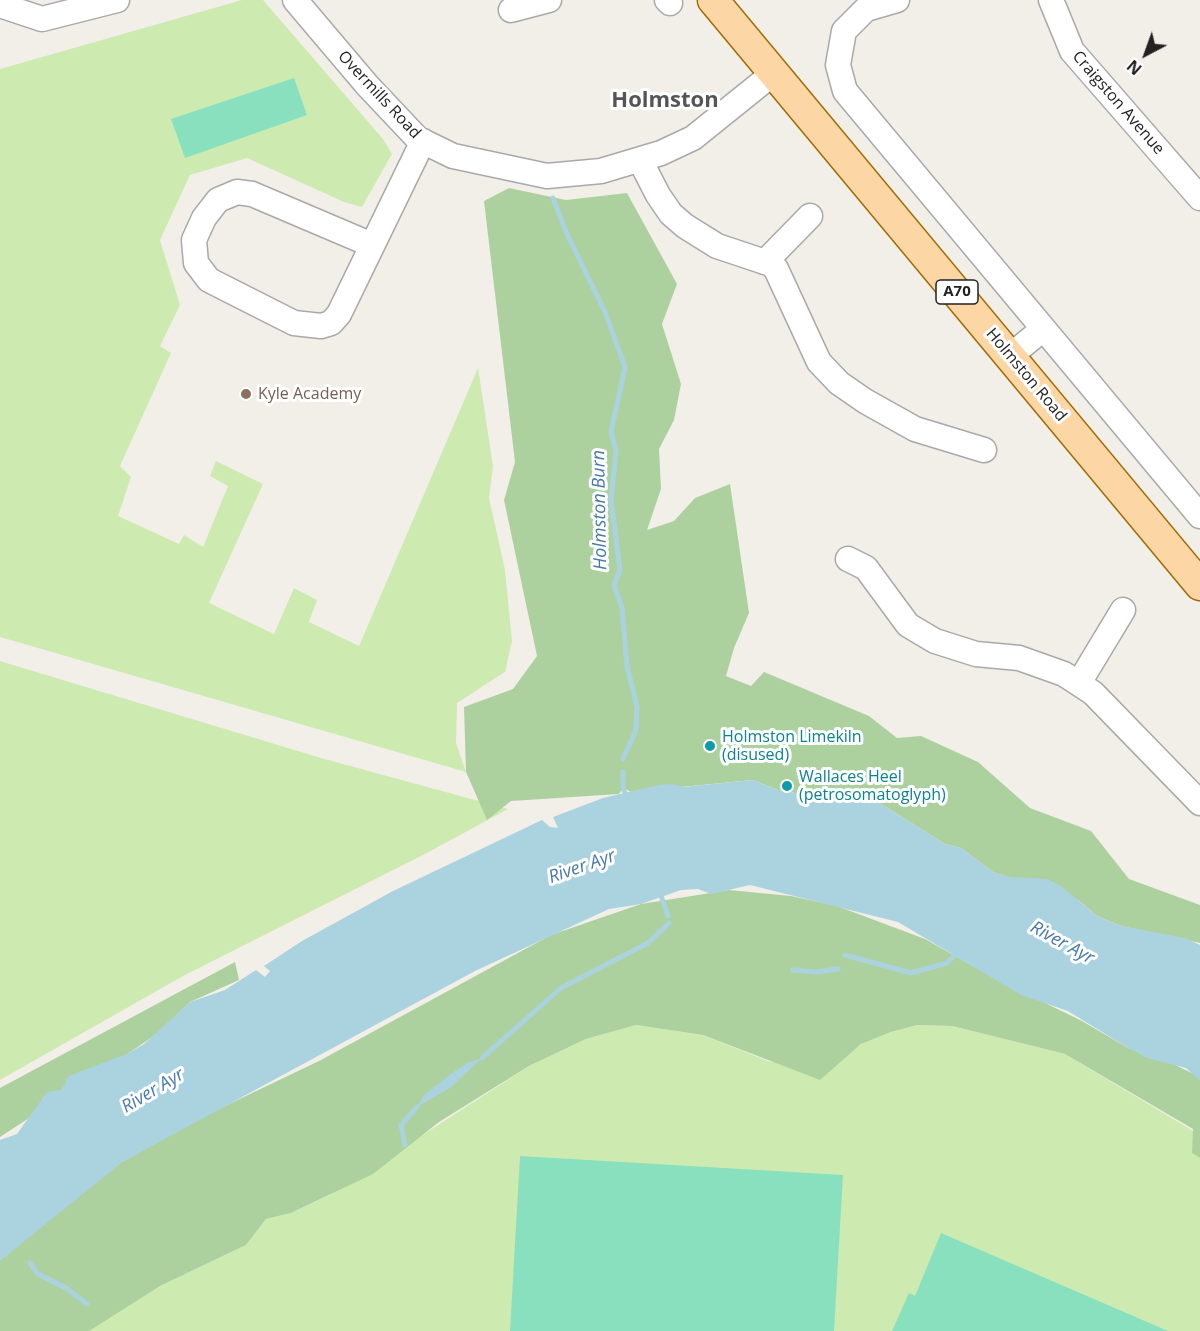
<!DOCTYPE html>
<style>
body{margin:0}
#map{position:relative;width:1200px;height:1331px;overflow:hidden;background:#f2efe9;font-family:"Open Sans",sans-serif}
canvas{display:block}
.north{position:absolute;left:1116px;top:24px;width:60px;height:60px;-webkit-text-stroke:4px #fff;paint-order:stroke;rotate:221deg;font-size:16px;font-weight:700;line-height:24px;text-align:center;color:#222}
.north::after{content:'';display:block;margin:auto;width:21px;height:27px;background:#222;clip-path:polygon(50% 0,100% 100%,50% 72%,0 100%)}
</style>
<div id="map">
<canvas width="1200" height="1331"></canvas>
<div class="north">N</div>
</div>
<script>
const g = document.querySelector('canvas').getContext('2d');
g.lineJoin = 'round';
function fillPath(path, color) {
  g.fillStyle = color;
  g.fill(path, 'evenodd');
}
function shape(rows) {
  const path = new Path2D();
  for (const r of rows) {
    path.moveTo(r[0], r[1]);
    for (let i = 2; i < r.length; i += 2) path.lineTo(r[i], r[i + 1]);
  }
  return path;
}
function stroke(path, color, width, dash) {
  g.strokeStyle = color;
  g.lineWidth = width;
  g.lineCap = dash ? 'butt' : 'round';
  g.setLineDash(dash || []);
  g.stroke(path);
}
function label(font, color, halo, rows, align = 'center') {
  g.font = font + ' "Open Sans",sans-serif';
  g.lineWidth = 6;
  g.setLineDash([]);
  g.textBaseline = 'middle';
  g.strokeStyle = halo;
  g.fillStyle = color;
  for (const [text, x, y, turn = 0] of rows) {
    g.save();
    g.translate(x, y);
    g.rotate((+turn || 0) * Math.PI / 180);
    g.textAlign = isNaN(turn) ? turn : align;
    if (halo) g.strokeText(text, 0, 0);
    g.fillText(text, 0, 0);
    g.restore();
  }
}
const grass = shape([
 [242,0,263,0,383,139,392,154,362,207,344,202,247,158,190,175,160,240,180,305,160,346,171,353,120,466,131,477,118,516,179,544,184,535,203,547,228,486,210,476,216,461,263,484,209,603,274,634,294,588,317,600,309,622,359,646,478,368,493,466,489,498,505,570,512,641,505,672,457,703,456,743,466,772,0,637,0,69],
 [0,661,321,758,508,809,425,854,183,976,0,1080],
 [636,1025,703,1035,770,1062,845,1057,861,1044,891,1032,917,1025,952,1026,1065,1054,1200,1135,1200,1331,82,1331,160,1286,246,1245,266,1219,291,1213,330,1195,529,1066,586,1039]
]);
const forest = shape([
 [509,188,566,200,627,193,677,284,662,324,681,384,674,420,659,449,661,489,647,530,674,521,695,498,730,484,749,613,734,648,726,676,751,686,764,672,869,716,897,738,921,736,978,762,1030,808,1091,831,1129,879,1200,905,1200,943,1121,926,1097,916,1078,900,993,872,961,848,945,844,881,804,808,795,778,790,753,780,631,792,623,788,619,794,511,801,487,820,466,772,464,707,513,689,537,656,504,500,515,462,484,201],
 [729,890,791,896,837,906,925,939,996,979,1082,1021,1128,1048,1169,1062,1200,1077,1200,1158,1192,1153,1193,1129,1065,1054,952,1026,917,1025,891,1032,861,1044,820,1080,703,1035,636,1025,586,1039,529,1066,439,1122,373,1174,291,1213,266,1219,246,1245,160,1286,89,1331,0,1331,0,1258,91,1170,319,1061,551,935,641,904],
 [235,962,239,980,190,1002,158,1033,129,1053,0,1137,0,1088]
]);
const pitch = shape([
 [294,78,307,115,185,158,171,119],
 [520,1156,843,1175,834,1331,510,1331],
 [941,1233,1168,1331,892,1331,909,1293,915,1296]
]);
const water = shape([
 [753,780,778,790,808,795,881,804,945,844,961,848,993,872,1010,877,1047,879,1061,886,1097,916,1121,926,1185,938,1200,945,1200,1081,1186,1068,1147,1058,1128,1048,1068,1011,1021,995,898,922,750,885,711,894,698,889,681,890,641,904,609,909,475,971,170,1136,121,1163,0,1261,0,1140,17,1134,47,1092,61,1090,69,1076,129,1053,144,1044,190,1002,225,990,256,970,265,977,270,971,264,966,302,941,393,891,542,820,550,827,558,828,553,817,603,798,659,785,673,784,684,787],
 [482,1058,450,1088,417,1107,423,1096,452,1073,469,1062]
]);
const stream = shape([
 [553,198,566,232,605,312,625,367,611,432,616,450,611,500,620,570,614,585,622,608,627,666,637,707,636,730,623,759],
 [623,772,623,788,627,799],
 [659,890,668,916],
 [845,955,911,973,947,963,954,956],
 [793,970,816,972,838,969],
 [482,1058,561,988,648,943,669,923],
 [405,1145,401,1125,417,1107],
 [30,1263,38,1274,66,1288,87,1304]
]);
const minor = shape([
 [295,0,367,85,418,139,453,156,547,176,601,171,661,153,693,138,775,72],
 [667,0,670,3],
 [897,0,866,9,844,31,838,65,845,91,1200,516],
 [1051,0,1072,51,1200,198],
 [0,5,42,19,117,0],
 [511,10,549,0],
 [640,160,658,195,671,214,685,226,717,246,771,264,776,269,819,362,839,383,865,401,915,429,984,450],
 [372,245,252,194,237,192,218,200,204,218,194,240,196,263,209,280,294,323,321,326,331,323,339,314,423,141],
 [765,262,810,216],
 [1010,356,1043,329],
 [848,559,866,568,908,625,935,641,976,654,1019,658,1064,674,1093,693,1200,803],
 [1079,683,1123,610]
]);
const major = shape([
 [713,0,1200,585]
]);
const markers = [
 [246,394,6,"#8d6e63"],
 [710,746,6,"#0f9aa8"],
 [787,786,6,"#0f9aa8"]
];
const shields = [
 [957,292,42]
];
const shieldNames = [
 ["A70",957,292]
];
const streetNames = [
 ["Overmills Road",379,95,47],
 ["Craigston Avenue",1118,103,49],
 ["Holmston Road",1026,375,50]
];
const educationNames = [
 ["Kyle Academy",258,394]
];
const cultureNames = [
 ["Holmston Limekiln",722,737],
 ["(disused)",722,755],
 ["Wallaces Heel",799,777],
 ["(petrosomatoglyph)",799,795]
];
const waterNames = [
 ["Holmston Burn",600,510,-91],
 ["River Ayr",582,867,-19],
 ["River Ayr",1062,943,29],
 ["River Ayr",153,1091,-31]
];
const districtNames = [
 ["Holmston",665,101]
];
fillPath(grass, '#cdebb0');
fillPath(forest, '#add19e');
fillPath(pitch, '#88e0be');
fillPath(water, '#aad3df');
stroke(stream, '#aad3df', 5);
stroke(minor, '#a9a9a9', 27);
stroke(major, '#a06b00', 33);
stroke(minor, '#fff', 24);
stroke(major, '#fcd6a4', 30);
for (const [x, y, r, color] of markers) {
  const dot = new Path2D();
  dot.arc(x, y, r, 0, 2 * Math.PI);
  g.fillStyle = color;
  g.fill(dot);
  stroke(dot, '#fff', 2);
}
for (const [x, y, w] of shields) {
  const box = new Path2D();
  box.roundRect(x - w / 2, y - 12, w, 24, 4.5);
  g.fillStyle = '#fff';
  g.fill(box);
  stroke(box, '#222', 1.5);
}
label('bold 15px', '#222', null, shieldNames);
label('16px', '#222', '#fff', streetNames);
label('16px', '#785e54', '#fff', educationNames, 'left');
label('16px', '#0d838f', '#fff', cultureNames, 'left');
label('italic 18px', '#4a7aab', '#fff', waterNames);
label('bold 22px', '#555', '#fff', districtNames);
</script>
